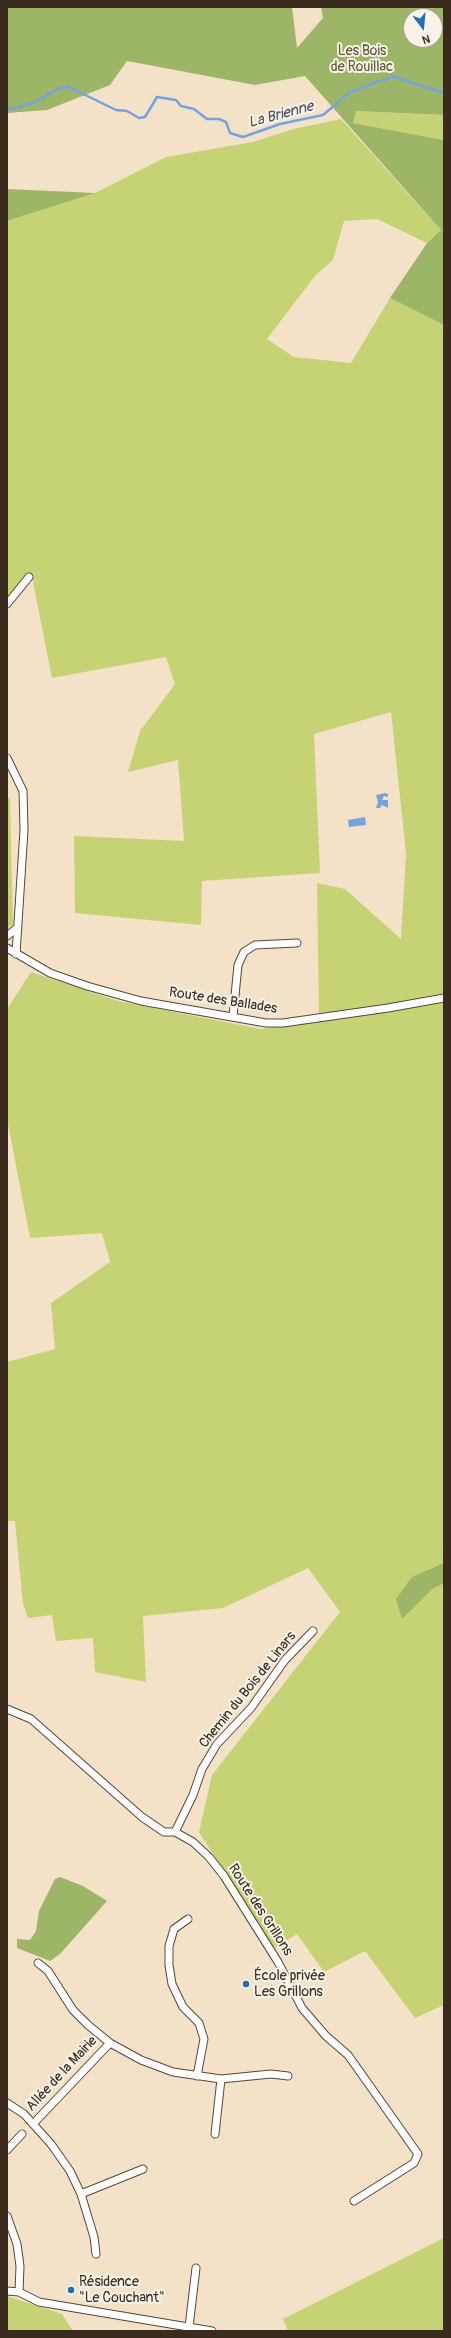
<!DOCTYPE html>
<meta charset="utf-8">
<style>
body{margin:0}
#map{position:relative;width:451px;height:2338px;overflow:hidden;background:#f4e2c8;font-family:Pangolin,sans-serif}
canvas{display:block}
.frame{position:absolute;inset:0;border:8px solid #3b2a1e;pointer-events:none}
.north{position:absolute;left:403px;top:8px;width:40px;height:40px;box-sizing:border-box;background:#f7f3e8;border:1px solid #aca397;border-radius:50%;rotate:164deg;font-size:11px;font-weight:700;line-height:16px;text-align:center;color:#3b2a1e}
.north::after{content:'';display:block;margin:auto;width:14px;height:18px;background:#1f6fb2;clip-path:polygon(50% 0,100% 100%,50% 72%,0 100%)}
</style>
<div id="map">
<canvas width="451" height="2338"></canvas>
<div class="frame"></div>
<div class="north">N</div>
</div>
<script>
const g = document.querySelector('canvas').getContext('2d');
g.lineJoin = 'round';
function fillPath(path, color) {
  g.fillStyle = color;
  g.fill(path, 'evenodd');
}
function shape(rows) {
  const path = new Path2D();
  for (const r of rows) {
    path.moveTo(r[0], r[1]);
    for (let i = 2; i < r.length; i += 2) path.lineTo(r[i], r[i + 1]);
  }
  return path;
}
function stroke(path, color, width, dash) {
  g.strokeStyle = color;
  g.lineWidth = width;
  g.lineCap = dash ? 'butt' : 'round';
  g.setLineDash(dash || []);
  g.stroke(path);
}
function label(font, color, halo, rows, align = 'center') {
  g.font = font + ' Pangolin,sans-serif';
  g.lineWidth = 4;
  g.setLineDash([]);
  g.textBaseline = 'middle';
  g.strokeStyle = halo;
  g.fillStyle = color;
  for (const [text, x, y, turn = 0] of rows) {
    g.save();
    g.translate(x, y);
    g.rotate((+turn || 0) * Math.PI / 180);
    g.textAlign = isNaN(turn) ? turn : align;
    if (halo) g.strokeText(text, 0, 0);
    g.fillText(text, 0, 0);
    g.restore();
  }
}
const green = shape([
 [356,111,444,115,444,140,353,123],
 [341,119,441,230,427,243,377,219,344,221,333,260,315,276,267,339,294,357,351,363,390,298,444,325,444,2005,415,2018,365,1951,324,1972,297,1934,273,1949,199,1832,212,1775,340,1612,308,1568,223,1608,143,1616,146,1682,95,1672,93,1638,56,1641,52,1615,28,1618,23,1604,15,1521,7,1521,7,1362,55,1349,51,1303,110,1262,102,1233,30,1238,7,1119,7,1009,31,972,118,1001,261,1029,319,1020,317,883,345,889,401,939,406,853,391,712,314,734,320,873,202,881,201,925,75,913,74,836,184,841,178,760,128,772,140,731,175,684,166,657,52,678,32,577,7,599,7,221,95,193,166,157,253,142,293,129],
 [10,798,13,924,7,929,7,799],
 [444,2238,444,2331,288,2331,283,2319],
 [7,2296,62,2314,73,2331,7,2331]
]);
const forest = shape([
 [7,7,292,7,297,48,323,18,321,7,444,7,444,115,356,111,353,123,444,140,444,325,390,298,427,243,441,230,305,76,255,85,127,61,110,85,47,110,7,113],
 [411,16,435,16,435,40,411,40],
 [7,189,95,193,7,221],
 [444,1563,444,1583,432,1589,402,1619,396,1599,412,1577],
 [60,1877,83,1886,107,1901,60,1954,50,1961,17,1948,17,1939,30,1940,36,1931,39,1911,55,1879]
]);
const water = shape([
 [385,793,388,794,388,797,384,796,382,800,388,800,388,808,382,805,380,808,376,808,378,802,376,795],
 [365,817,366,825,349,827,348,820]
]);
const stream = shape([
 [7,110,33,103,60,88,69,87,116,110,127,111,139,118,145,117,157,97,176,100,181,106,194,109,207,119,219,119,226,122,230,133,243,137,280,124,323,115,349,93,376,82,394,77,444,93]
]);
const street = shape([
 [7,604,29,577],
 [7,758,23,791,24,830,16,954],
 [7,936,17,928],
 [7,948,50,973,87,986,141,1001,266,1023,283,1023,388,1008,444,998],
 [233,1016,238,965,244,952,255,945,297,943],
 [7,1709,31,1719,142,1817,164,1832,175,1832,193,1842,209,1857,224,1876,278,1962,302,2008,326,2036,348,2055,418,2154,414,2163,354,2201],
 [175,1832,193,1795,202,1769,217,1744,251,1708,285,1660,313,1631],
 [188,1919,174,1929,169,1946,169,1965,172,1984,183,2007,199,2023,204,2039,197,2076],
 [38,1963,48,1971,73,2010,88,2025,110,2043,141,2060,173,2072,221,2079,271,2074,288,2076],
 [7,2103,24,2114,51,2144,70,2171,81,2194,94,2237,96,2254],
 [33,2124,110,2043],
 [215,2134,221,2079],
 [7,2150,22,2134],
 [81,2194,143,2169],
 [7,2216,17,2244,20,2266,19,2292],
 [7,2291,19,2292,39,2302,212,2331],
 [189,2327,196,2268]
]);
const markers = [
 [246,1984,4,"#1f6fb2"],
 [71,2290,4,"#1f6fb2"]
];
const parkNames = [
 ["Les Bois",362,51],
 ["de Rouillac",362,67]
];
const streetNames = [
 ["Route des Ballades",223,1001,9],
 ["Chemin du Bois de Linars",248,1690,-51],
 ["Route des Grillons",260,1910,57],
 ["Allée de la Mairie",62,2074,-47]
];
const poiNames = [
 ["École privée",254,1976],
 ["Les Grillons",254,1992],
 ["Résidence",79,2282],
 ["\"Le Couchant\"",79,2298]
];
const waterNames = [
 ["La Brienne",281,115,-15]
];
fillPath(green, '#c6d375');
fillPath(forest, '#9cb566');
fillPath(water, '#75a3de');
stroke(stream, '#75a3de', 2.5);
stroke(street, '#574638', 9);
stroke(street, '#fff', 7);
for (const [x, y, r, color] of markers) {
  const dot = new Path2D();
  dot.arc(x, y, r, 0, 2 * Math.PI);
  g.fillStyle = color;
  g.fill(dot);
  stroke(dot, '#f7f3e8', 1.5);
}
label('14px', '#5e5434', '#f7f3e8', parkNames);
label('14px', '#3b2a1e', '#f7f3e8', streetNames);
label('14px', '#3b2a1e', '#f7f3e8', poiNames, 'left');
label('italic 15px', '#4f5461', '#f7f3e8', waterNames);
</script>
